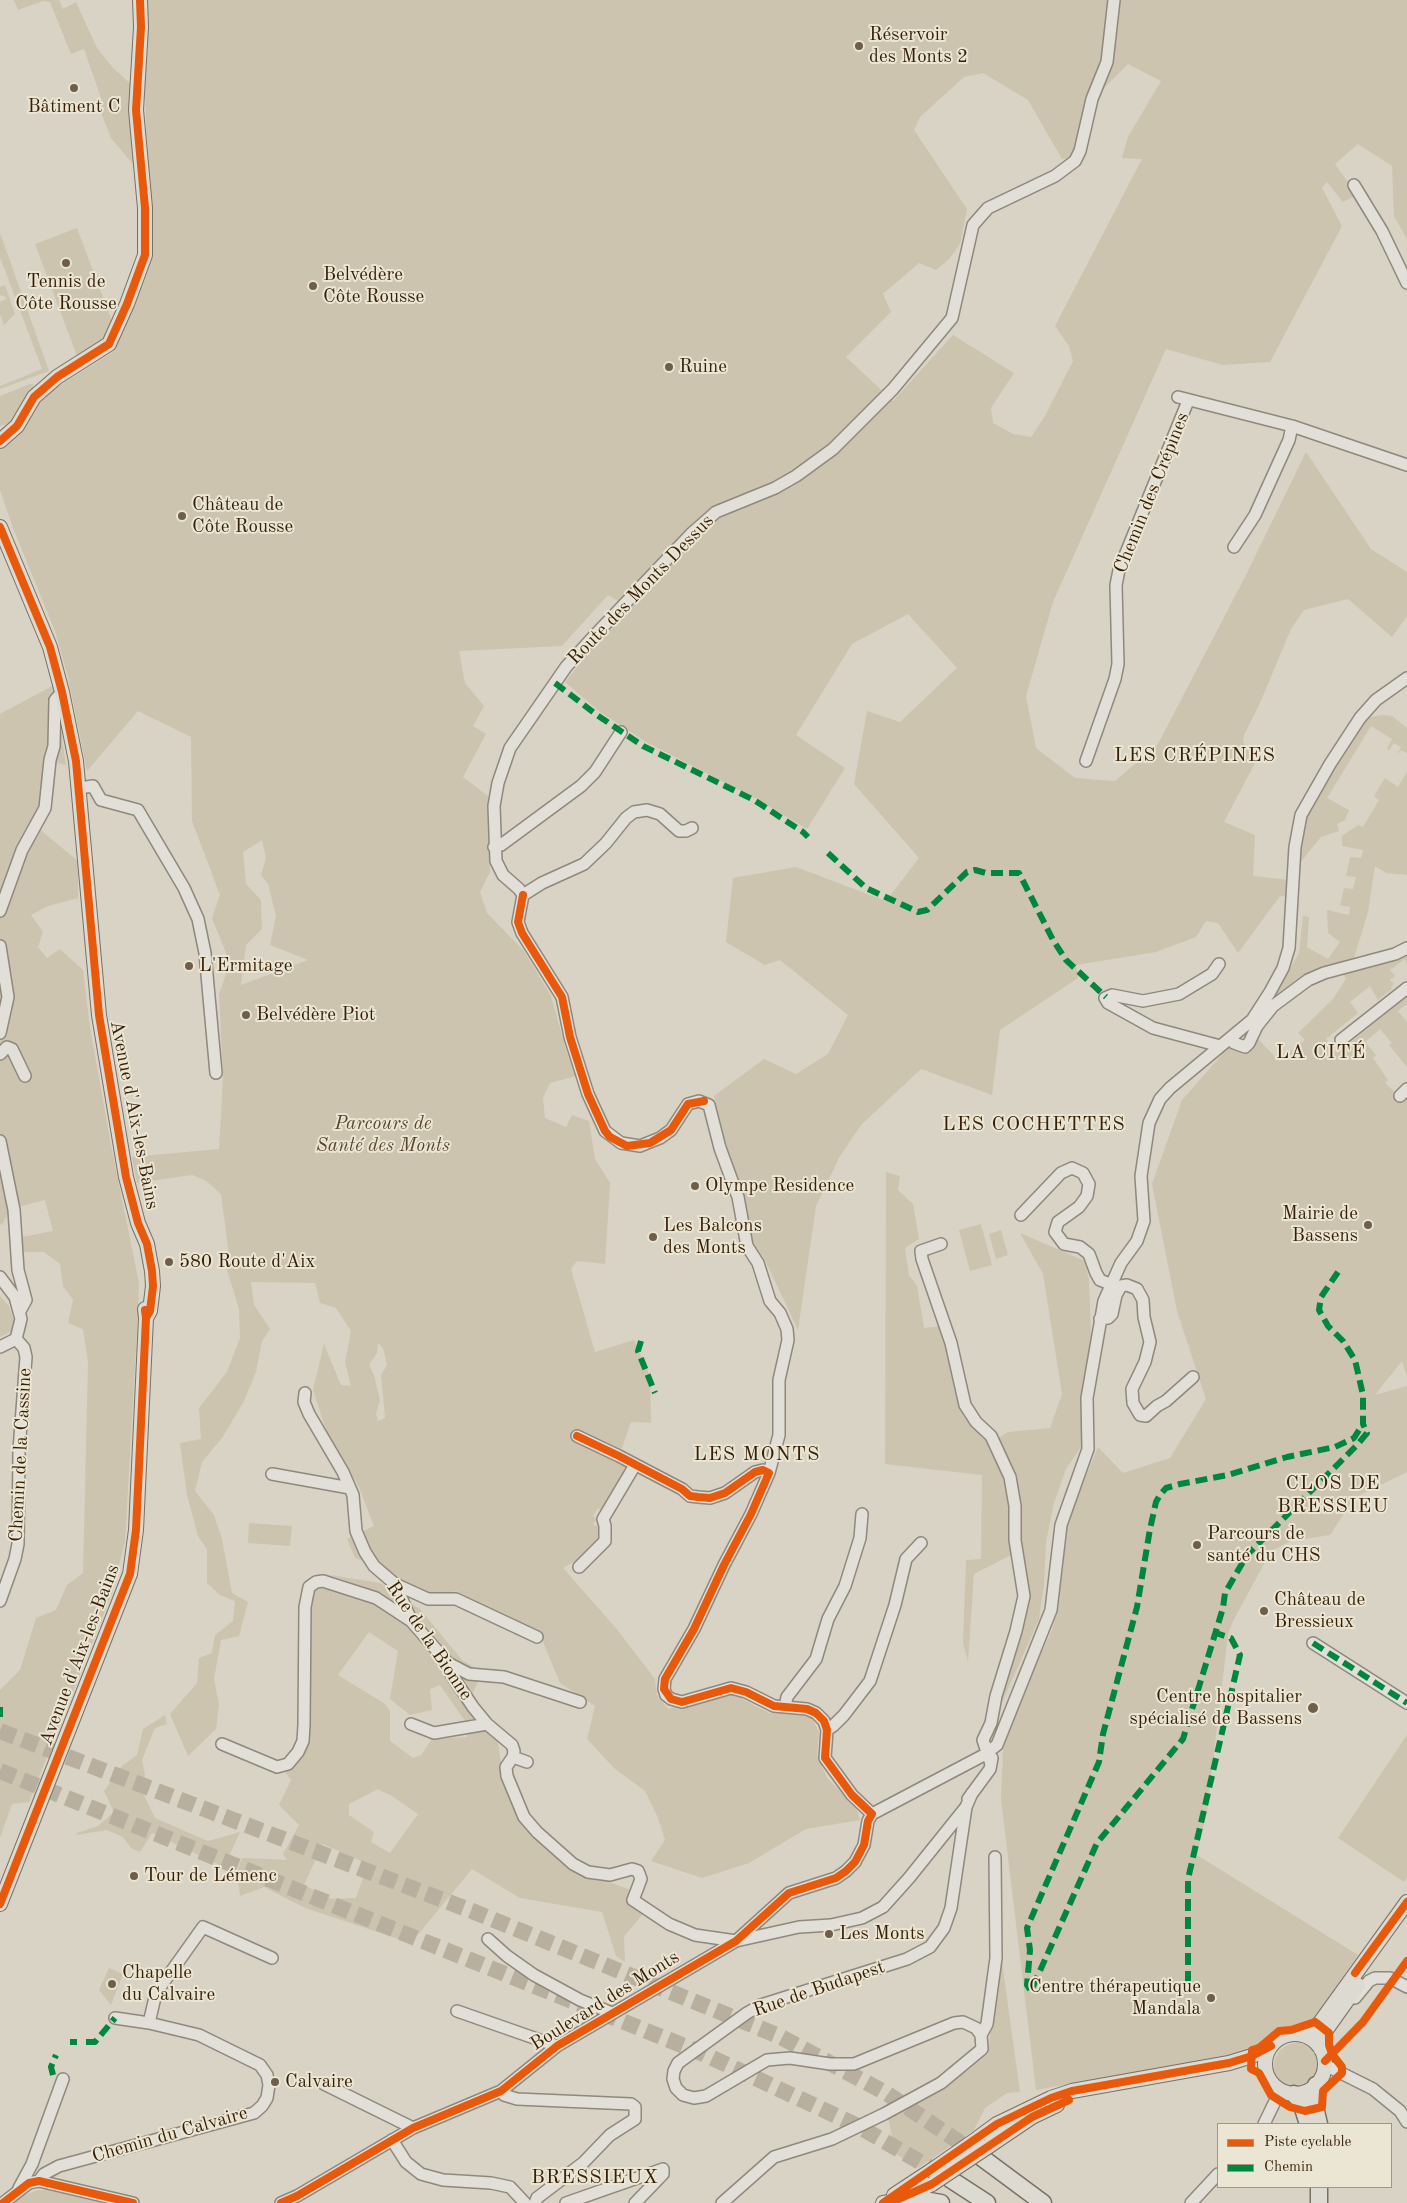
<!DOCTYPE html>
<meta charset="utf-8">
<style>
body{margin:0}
#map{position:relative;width:1407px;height:2203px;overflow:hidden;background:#d8d3c4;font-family:"Old Standard TT",serif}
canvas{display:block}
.legend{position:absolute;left:1217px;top:2123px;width:175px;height:65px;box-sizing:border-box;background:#ebe5d3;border:1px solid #a39681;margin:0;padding:6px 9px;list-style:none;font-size:15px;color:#371f07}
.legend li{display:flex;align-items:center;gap:10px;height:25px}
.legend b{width:25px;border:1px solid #a39681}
</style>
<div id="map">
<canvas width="1407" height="2203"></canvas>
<ul class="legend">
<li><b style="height:6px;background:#e8590c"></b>Piste cyclable</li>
<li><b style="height:6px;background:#00873e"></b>Chemin</li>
</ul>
</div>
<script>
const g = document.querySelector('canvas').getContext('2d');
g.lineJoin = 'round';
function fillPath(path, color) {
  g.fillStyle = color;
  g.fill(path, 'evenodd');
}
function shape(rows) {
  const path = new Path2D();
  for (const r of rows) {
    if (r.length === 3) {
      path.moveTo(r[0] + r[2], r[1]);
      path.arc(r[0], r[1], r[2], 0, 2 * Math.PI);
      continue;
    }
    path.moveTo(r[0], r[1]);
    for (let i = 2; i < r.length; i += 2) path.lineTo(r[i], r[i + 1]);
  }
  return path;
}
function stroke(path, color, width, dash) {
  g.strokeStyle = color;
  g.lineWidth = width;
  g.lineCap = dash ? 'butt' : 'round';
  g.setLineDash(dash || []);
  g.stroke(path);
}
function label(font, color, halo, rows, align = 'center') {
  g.font = font + ' "Old Standard TT",serif';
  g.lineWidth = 4;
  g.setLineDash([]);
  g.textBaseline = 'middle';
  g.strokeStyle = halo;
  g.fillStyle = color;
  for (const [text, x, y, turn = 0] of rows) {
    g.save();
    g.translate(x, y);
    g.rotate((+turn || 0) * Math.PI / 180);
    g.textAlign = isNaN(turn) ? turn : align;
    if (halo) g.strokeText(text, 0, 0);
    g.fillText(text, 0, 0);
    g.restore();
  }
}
const green = shape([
 [14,0,59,0,63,9,76,2,97,48,113,68,132,85,137,169,111,138,96,100,101,98,84,49,71,54,50,2,43,1,18,10],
 [143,0,1407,0,1407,239,1394,216,1392,166,1358,144,1335,164,1357,195,1343,202,1327,182,1322,188,1342,226,1270,362,1223,365,1166,349,1053,602,1026,696,1036,748,1075,778,1115,781,1158,744,1245,577,1306,452,1371,549,1407,572,1407,616,1392,637,1348,599,1304,610,1291,629,1260,703,1244,735,1243,741,1255,763,1224,822,1255,835,1253,876,1289,880,1289,897,1280,896,1238,953,1218,923,1206,921,1196,937,1156,952,1076,965,1078,978,1000,1030,992,1095,921,1069,861,1125,840,1156,816,1206,798,1330,764,1258,751,1241,714,1096,764,1059,796,1074,828,1054,848,1015,780,960,765,965,726,942,733,878,796,867,886,901,919,858,854,784,867,711,900,722,957,668,908,614,852,644,796,735,845,768,807,829,757,799,646,742,600,712,565,682,594,646,631,609,608,595,562,646,459,651,465,683,484,706,473,726,486,734,463,777,489,797,490,872,480,892,487,913,524,951,551,996,567,1053,576,1076,550,1083,543,1098,545,1118,566,1127,572,1115,589,1121,595,1159,610,1183,605,1264,577,1261,571,1269,595,1352,634,1340,650,1376,651,1423,631,1422,617,1462,628,1468,602,1511,598,1508,593,1516,597,1519,593,1524,602,1529,598,1544,582,1557,563,1568,615,1627,655,1679,657,1695,668,1709,705,1696,729,1692,769,1713,795,1713,812,1718,819,1732,817,1755,827,1778,856,1807,860,1820,806,1829,749,1863,702,1878,651,1861,665,1840,658,1818,645,1791,614,1768,587,1739,595,1706,560,1683,538,1630,456,1591,431,1596,405,1584,370,1563,355,1558,347,1539,374,1526,359,1487,326,1430,313,1390,324,1344,341,1385,351,1386,345,1362,351,1331,336,1308,320,1303,315,1283,251,1282,254,1305,270,1329,262,1341,256,1372,244,1401,222,1438,202,1462,195,1491,214,1515,222,1539,232,1593,248,1602,239,1636,221,1640,214,1679,219,1705,216,1729,188,1756,170,1714,197,1683,199,1658,212,1653,215,1635,233,1621,235,1601,220,1595,207,1583,207,1549,198,1536,187,1495,180,1443,201,1439,199,1408,227,1372,240,1338,239,1309,223,1257,229,1255,221,1194,205,1180,192,1175,137,1183,132,1157,219,1149,223,1077,219,994,230,963,212,918,220,895,192,821,191,737,138,711,87,771,68,677,55,631,13,528,0,490,0,450,18,435,45,395,113,352,149,262],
 [1128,64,1161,81,1128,137,1122,158,1142,159,1055,326,1069,346,1073,361,1045,416,1031,437,1013,434,993,423,991,408,1014,373,953,335,893,401,846,357,891,312,883,294,919,263,936,270,949,259,960,244,967,209,914,130,920,117,964,77,983,73,1028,100,1062,159,1078,158,1099,93],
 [262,840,266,858,261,875,268,884,276,916,270,945,308,960,241,985,246,945,262,929,261,900,246,884,243,852],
 [378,1343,383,1348,387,1365,381,1375,385,1418,378,1421,376,1414,380,1400,374,1375,369,1365,377,1353],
 [77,228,114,327,108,339,77,356,35,244],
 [0,233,49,371,0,389,0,386,42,369,0,257],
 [5,285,15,314,4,325,0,314,0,302,6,299,6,297,0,295,0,287],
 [30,384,33,384,33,388,27,394,13,419,8,424,0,426,0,396],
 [54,685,66,765,50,761,38,828,78,861,78,898,48,906,31,915,43,932,38,947,47,958,60,949,83,970,90,1028,111,1145,139,1283,137,1331,125,1542,112,1593,29,1802,12,1804,0,1838,0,1690,20,1670,36,1618,56,1610,67,1585,83,1573,88,1362,83,1329,68,1323,73,1300,63,1286,60,1264,44,1252,24,1252,22,1237,53,1231,45,1200,10,1209,2,1225,0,1224,0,714],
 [1382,715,1392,716,1407,728,1407,753,1401,750,1397,755,1401,747,1394,743,1389,750,1387,749,1392,739,1371,726,1327,798,1349,810,1345,820,1337,824,1339,831,1321,837,1299,864,1304,822,1321,788,1364,721,1371,717],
 [1407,772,1407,875,1386,873,1375,866,1368,912,1354,958,1301,979,1267,1008,1299,953,1303,916,1309,917,1307,947,1328,959,1340,942,1328,933,1327,910,1349,915,1350,907,1340,905,1344,888,1353,889,1356,877,1346,876,1350,857,1361,858,1363,850,1342,846,1342,836,1358,825,1363,827,1379,800,1374,796,1385,778,1398,787],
 [1407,955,1407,965,1405,959,1390,970,1395,976,1390,980,1394,984,1391,987,1392,989,1378,1000,1370,986,1350,1002,1358,1013,1326,1039,1337,1053,1407,997,1407,1004,1398,1011,1407,1022,1407,1067,1389,1045,1392,1043,1380,1029,1365,1042,1376,1055,1373,1058,1388,1080,1385,1083,1405,1101,1407,1099,1407,1377,1402,1361,1375,1395,1407,1386,1407,1472,1354,1498,1330,1535,1291,1541,1271,1551,1232,1623,1228,1635,1207,1811,1197,1855,1358,1955,1312,2021,1276,2031,1256,2050,1036,2090,1001,1799,1003,1748,1010,1721,1052,1630,1059,1605,1063,1542,1074,1505,1098,1447,1123,1473,1170,1458,1206,1399,1177,1311,1152,1184,1182,1100,1228,1048,1243,1054,1249,1052,1253,1049,1257,1038,1279,1061,1305,1040,1298,1033,1333,999,1346,979,1343,973,1358,967,1399,959],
 [886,1172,900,1176,898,1190,913,1204,919,1239,905,1248,909,1275,917,1286,924,1328,942,1326,951,1350,963,1416,990,1443,1008,1432,1050,1428,1062,1394,1043,1274,1020,1233,1085,1261,1089,1280,1091,1338,1083,1397,1085,1441,1066,1469,1054,1503,1046,1542,1044,1585,1039,1619,1001,1705,1026,1595,1027,1569,1021,1550,974,1574,968,1661,963,1643,966,1560,981,1559,982,1475,885,1464],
 [981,1224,992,1265,970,1271,959,1230],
 [1001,1230,1008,1255,996,1259,989,1234],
 [0,1296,9,1306,15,1324,12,1331,0,1337],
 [249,1523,292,1526,290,1546,248,1543],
 [330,1575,380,1583,420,1609,462,1660,482,1672,467,1707,475,1718,465,1721,440,1685,430,1689,432,1710,410,1715,390,1699,398,1651,369,1632,338,1675,385,1704,390,1711,390,1741,413,1758,421,1755,432,1739,467,1737,467,1732,486,1728,497,1737,503,1775,519,1814,581,1872,631,1890,645,1912,624,1936,625,1962,616,1956,602,1912,520,1898,472,1869,411,1943,305,1908,264,1887,240,1896,239,1886,235,1876,242,1858,287,1860,283,1854,299,1825,279,1805,291,1780,285,1772,309,1743,310,1598,318,1587,380,1605,384,1594],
 [378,1789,392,1796,418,1814,390,1853,371,1842,374,1832,349,1815,349,1804],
 [323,1844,368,1864,356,1898,331,1899,304,1885],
 [165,1715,167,1724,155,1728,142,1760,145,1775,140,1787,155,1818,208,1841,240,1832,224,1867,152,1833,140,1852,131,1848,123,1837,107,1830,76,1835,77,1833,98,1826,114,1812,104,1791,122,1766,137,1755,143,1729],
 [1407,1735,1407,1877,1404,1882,1338,1838],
 [999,1940,1020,2092,1007,2093,985,2108,974,2130,918,2168,896,2154,888,2117,967,2071,988,2054],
 [109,1968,123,1974,111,2005,99,1990],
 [1297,2066,23],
 [38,2190,46,2190,102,2203,10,2203,19,2197]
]);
const highwayTunnel = shape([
 [0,1731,472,1911,779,2036,886,2093,977,2154],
 [0,1771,704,2054,858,2126,946,2177]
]);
const minor = shape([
 [1354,185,1382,231,1407,283],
 [1178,397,1292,426,1407,465],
 [1234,547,1255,515,1289,440,1292,426],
 [1086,761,1115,679,1118,664,1116,585,1119,570,1188,401],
 [79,788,93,786,101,800,138,810,184,888,198,919,205,953,216,1073],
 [494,847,501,845,581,786,595,772,621,732],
 [523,895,542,883,584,864,606,843,626,818,634,812,647,810,660,814,679,831,686,831,692,828],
 [0,911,22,850,45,808,50,760,54,746,55,700,62,692],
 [0,946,8,997,0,1033],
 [1219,964,1212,974,1179,994,1143,1001,1112,995,1105,998,1108,1003,1153,1028,1220,1046],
 [1233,1038,1234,1043,1245,1047,1249,1043,1257,1026,1273,1006,1308,980,1324,973,1395,954,1407,948],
 [1341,1040,1407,988],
 [0,1054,7,1047,12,1049,25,1076],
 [1400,1096,1407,1089],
 [0,1141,14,1210,18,1270,26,1300,20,1311],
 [1021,1215,1061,1173,1072,1168,1083,1173,1089,1184,1087,1196,1079,1207,1058,1222,1055,1232,1064,1244,1080,1247,1089,1254,1096,1273,1100,1280,1110,1284],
 [941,1244,921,1251,922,1259,951,1343,965,1405,976,1422,991,1436,1010,1477,1015,1506,1015,1540,1024,1596,1016,1631,996,1696,991,1723,983,1740,991,1764],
 [0,1277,15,1297,21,1319,16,1339,0,1347],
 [1100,1319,1108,1318,1112,1314,1116,1295,1121,1286,1127,1285,1137,1289,1143,1300,1144,1317,1150,1342,1145,1362,1132,1389,1133,1403,1140,1415,1146,1416,1157,1406,1166,1401,1193,1377],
 [305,1393,304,1402,309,1414,343,1472,353,1495,356,1531,365,1552,374,1566,395,1584,412,1622,448,1663,451,1674,473,1707,487,1724,512,1745,514,1751,513,1757,506,1767,507,1776,524,1817,537,1832,573,1864,588,1872,610,1875,632,1869,638,1871,641,1879,633,1900,669,1924,695,1935,736,1941,799,1927,831,1925,862,1918,883,1907,909,1878,966,1807,972,1793],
 [577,1436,619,1456,682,1489,690,1496,698,1497,710,1498,725,1493,755,1472,763,1470,769,1473],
 [272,1474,350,1488],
 [579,1567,605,1541,605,1526,603,1519,635,1465],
 [395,1584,428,1599,456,1599,537,1637],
 [0,1601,15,1559,18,1544,19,1450,26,1357,24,1348,16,1339],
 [1313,1643,1407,1703],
 [448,1663,469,1674,504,1677,580,1702],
 [785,1707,787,1697,816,1659,828,1619,845,1586,860,1538,862,1514],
 [411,1724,434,1733,487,1724],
 [827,1730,833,1726,844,1715,870,1681,895,1605,906,1559,921,1543],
 [222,1744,277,1767,288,1764,298,1752,303,1741,304,1725,305,1607,309,1587,316,1582,323,1581,376,1598,411,1621],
 [513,1757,527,1762],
 [968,1799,990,1769,992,1758],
 [872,1814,852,1795,825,1758,827,1730,824,1721,816,1713,807,1709,774,1706,746,1692,731,1688,682,1702,671,1699,666,1695,664,1689,665,1679,694,1629,724,1565,751,1514,769,1473,779,1435,779,1380,788,1340,787,1329,780,1313,770,1301,758,1263,747,1246,738,1197,720,1148,709,1105,699,1101,688,1104,671,1130,660,1138,640,1146,621,1143,605,1131,588,1094,570,1037,562,997,522,933,518,922,523,895,519,889,503,875,496,861,494,806,498,783,510,748,566,667,595,635,691,534,716,512,775,488,796,476,833,449,893,389,952,318,973,225,988,208,1055,176,1075,161,1080,151,1092,99,1107,62,1114,0],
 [872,1814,984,1755,997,1745,1051,1610,1061,1525,1088,1449,1087,1398,1104,1301,1121,1263,1137,1241,1144,1221,1141,1176,1149,1123,1160,1099,1170,1088,1252,1020,1270,992,1283,968,1289,948,1295,847,1301,815,1330,764,1360,718,1376,700,1407,678],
 [488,1939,507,1956,534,1975,580,2000,612,2013],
 [1355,1998,1369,1981,1375,1978,1390,1978,1407,1987],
 [457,2011,557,2046],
 [115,2018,149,2023],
 [981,2035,987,2024,996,1958,995,1857],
 [1325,2065,1373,2089,1400,2111,1407,2122],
 [324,2084,413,2128],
 [501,2091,504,2095,517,2099,631,2104,635,2107,635,2119,610,2135,583,2163,537,2198,535,2203],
 [1264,2124,1280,2091],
 [392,2140,406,2162,421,2174,443,2180,491,2183,510,2187,525,2203],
 [39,2181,44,2174,59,2166,254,2113,262,2106,267,2098,269,2085,267,2075,260,2065,199,2035,149,2023,156,1993,203,1927,272,1958],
 [19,2188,32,2164,63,2079],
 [3,2203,29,2183,39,2181,133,2203],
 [281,2203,297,2196,413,2128,501,2091,557,2046,736,1941,789,1893,836,1878,846,1871,855,1862,864,1845,868,1821,872,1814],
 [566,2203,663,2169,663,2174,635,2203],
 [722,2203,774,2157,832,2139,884,2114,941,2083,982,2049,981,2035,976,2028,963,2022,954,2023,854,2064,830,2064,790,2058,767,2060,706,2096,694,2098,683,2095,676,2088,673,2079,674,2071,678,2063,747,2013,761,2005,907,1959,930,1947,944,1928,951,1908,966,1807],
 [1191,2203,1218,2174]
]);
const major = shape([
 [0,441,17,426,34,397,57,377,109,344,127,304,145,255,145,208,136,110,141,27,140,0],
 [0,527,50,647,62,692,76,761,99,1015,126,1177,138,1223,147,1244,152,1271,153,1286,150,1311,146,1318],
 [0,1904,130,1574,136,1530,146,1318,145,1309],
 [1295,2064,30],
 [1304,2035,1319,2024,1407,1902],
 [1319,2046,1326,2030,1358,1985],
 [978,2138,997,2124,1051,2098,1072,2091,1229,2063,1252,2056,1271,2046],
 [989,2146,1032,2117,1057,2105],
 [894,2195,932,2170],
 [883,2203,897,2201,932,2184,932,2172]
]);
const highway = shape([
 [1316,2085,1314,2102,1319,2124],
 [1294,2094,1301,2102,1308,2124],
 [981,2157,1043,2203],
 [950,2179,987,2203],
 [897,2201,924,2200,941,2203],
 [1319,2203,1319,2187]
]);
const majorBridge = shape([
 [932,2170,978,2138],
 [932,2184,989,2146]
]);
const quiet = shape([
 [555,683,597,715,643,746,754,800,803,832,808,837],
 [828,853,866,888,918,912,927,910,967,872,975,870,986,873,1019,873,1053,940,1066,960,1106,997],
 [1338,1272,1321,1297,1319,1310,1328,1326,1343,1341,1355,1360,1363,1395,1363,1424,1367,1433,1358,1444,1247,1555,1225,1593,1223,1608,1183,1739,1097,1843,1031,1991,1027,1985,1030,1950,1027,1928,1099,1762,1103,1734,1137,1607,1150,1529,1156,1502,1160,1495,1166,1488,1180,1484,1228,1475,1287,1457,1335,1447,1354,1438,1363,1424],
 [641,1341,638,1351,655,1393],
 [1313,1643,1407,1703],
 [0,1707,0,1717],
 [1188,1983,1188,1879,1240,1655,1231,1638,1216,1633],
 [70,2042,77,2042],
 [86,2042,95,2042,115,2018],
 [53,2075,51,2067,56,2055]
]);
const cycleway = shape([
 [0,441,17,426,34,397,57,377,109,344,127,304,145,255,145,208,136,110,141,27,140,0],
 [0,527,50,647,62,692,76,761,99,1015,126,1177,138,1223,147,1244,152,1271,153,1286,150,1311,146,1318],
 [523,895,518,922,522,933,562,997,570,1037,588,1094,605,1131,610,1137,627,1146,650,1143,671,1130,688,1104,704,1101],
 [0,1904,130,1574,136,1530,146,1318,145,1310],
 [1355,1973,1407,1902],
 [1315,2022,1329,2033,1329,2045,1332,2054,1342,2067,1342,2073,1323,2091,1322,2107,1305,2111,1290,2107,1271,2095,1259,2073,1251,2069,1252,2050,1259,2048,1279,2031,1291,2030,1315,2022],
 [1325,2061,1363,2022,1407,1961],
 [892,2202,932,2184,1032,2117,1069,2100],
 [3,2203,29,2183,39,2181,133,2203],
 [281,2203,297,2196,413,2128,501,2091,557,2046,736,1941,789,1893,836,1878,846,1871,855,1862,864,1845,868,1821,872,1814,852,1795,825,1758,827,1730,824,1721,816,1713,807,1709,774,1706,746,1692,731,1688,682,1702,671,1699,664,1689,665,1679,694,1629,724,1565,751,1514,769,1473,763,1470,755,1472,725,1493,710,1498,698,1497,690,1496,682,1489,619,1456,577,1436],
 [883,2203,997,2124,1051,2098,1072,2091,1229,2063,1252,2056,1271,2046]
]);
const markers = [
 [859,46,5,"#6f5e49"],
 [74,88,5,"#6f5e49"],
 [66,263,5,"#6f5e49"],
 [313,286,5,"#6f5e49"],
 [669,367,5,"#6f5e49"],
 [182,516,5,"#6f5e49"],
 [189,966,5,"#6f5e49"],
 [246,1015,5,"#6f5e49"],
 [695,1186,5,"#6f5e49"],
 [1368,1225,5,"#6f5e49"],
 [653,1237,5,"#6f5e49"],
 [169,1262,5,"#6f5e49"],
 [1197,1545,5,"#6f5e49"],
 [1264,1611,5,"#6f5e49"],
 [1313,1708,6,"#6f5e49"],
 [134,1876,5,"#6f5e49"],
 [829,1934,5,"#6f5e49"],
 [112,1984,5,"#6f5e49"],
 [1211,1998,5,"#6f5e49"],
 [275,2082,5,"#6f5e49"]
];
const poiNames = [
 ["Réservoir",869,35],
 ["des Monts 2",869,57],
 ["Bâtiment C",74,107,"center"],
 ["Belvédère",323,275],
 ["Côte Rousse",323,297],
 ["Tennis de",66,282,"center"],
 ["Côte Rousse",66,304,"center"],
 ["Ruine",679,367],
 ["Château de",192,505],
 ["Côte Rousse",192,527],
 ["L'Ermitage",199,966],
 ["Belvédère Piot",256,1015],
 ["Olympe Residence",705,1186],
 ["Mairie de",1358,1214,"right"],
 ["Bassens",1358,1236,"right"],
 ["Les Balcons",663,1226],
 ["des Monts",663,1248],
 ["580 Route d'Aix",179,1262],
 ["Parcours de",1207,1534],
 ["santé du CHS",1207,1556],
 ["Château de",1274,1600],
 ["Bressieux",1274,1622],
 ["Centre hospitalier",1302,1697,"right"],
 ["spécialisé de Bassens",1302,1719,"right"],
 ["Tour de Lémenc",144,1876],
 ["Les Monts",839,1934],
 ["Chapelle",122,1973],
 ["du Calvaire",122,1995],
 ["Centre thérapeutique",1201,1987,"right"],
 ["Mandala",1201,2009,"right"],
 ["Calvaire",285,2082]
];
const streetNames = [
 ["Chemin des Crépines",1152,493,-68],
 ["Route des Monts Dessus",641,590,-46],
 ["Avenue d'Aix-les-Bains",134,1115,79],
 ["Chemin de la Cassine",21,1455,-87],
 ["Rue de la Bionne",429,1641,56],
 ["Avenue d'Aix-les-Bains",80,1655,-69],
 ["Rue de Budapest",819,1989,-19],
 ["Boulevard des Monts",605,2001,-32],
 ["Chemin du Calvaire",170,2135,-16]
];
const parkNames = [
 ["Parcours de",383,1124],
 ["Santé des Monts",383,1146]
];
const neighbourhoodNames = [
 ["LES CRÉPINES",1195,756],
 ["LA CITÉ",1321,1053],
 ["LES COCHETTES",1034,1125],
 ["LES MONTS",757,1455],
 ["CLOS DE",1333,1484],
 ["BRESSIEU",1333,1507],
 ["BRESSIEUX",595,2178]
];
fillPath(green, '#ccc4af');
stroke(highwayTunnel, '#b8af9e', 16, [16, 8]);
stroke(minor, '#8e887d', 14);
stroke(major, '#777065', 16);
stroke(highway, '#777065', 19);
stroke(minor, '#e1dfd8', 11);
stroke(major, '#dddad1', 14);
stroke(highway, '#dddad1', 16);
stroke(majorBridge, '#777065', 16, []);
stroke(majorBridge, '#dddad1', 14);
stroke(quiet, '#00873e', 6, [12, 6]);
stroke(cycleway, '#e8590c', 8);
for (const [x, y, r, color] of markers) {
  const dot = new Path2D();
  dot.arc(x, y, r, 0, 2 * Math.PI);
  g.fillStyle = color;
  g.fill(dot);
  stroke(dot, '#ebe5d3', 2);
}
label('19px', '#371f07', '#ebe5d3', poiNames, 'left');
label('19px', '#371f07', '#ebe5d3', streetNames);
label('italic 19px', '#5a452c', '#ebe5d3', parkNames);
g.letterSpacing = '1px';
label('20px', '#371f07', '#ebe5d3', neighbourhoodNames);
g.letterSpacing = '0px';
</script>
